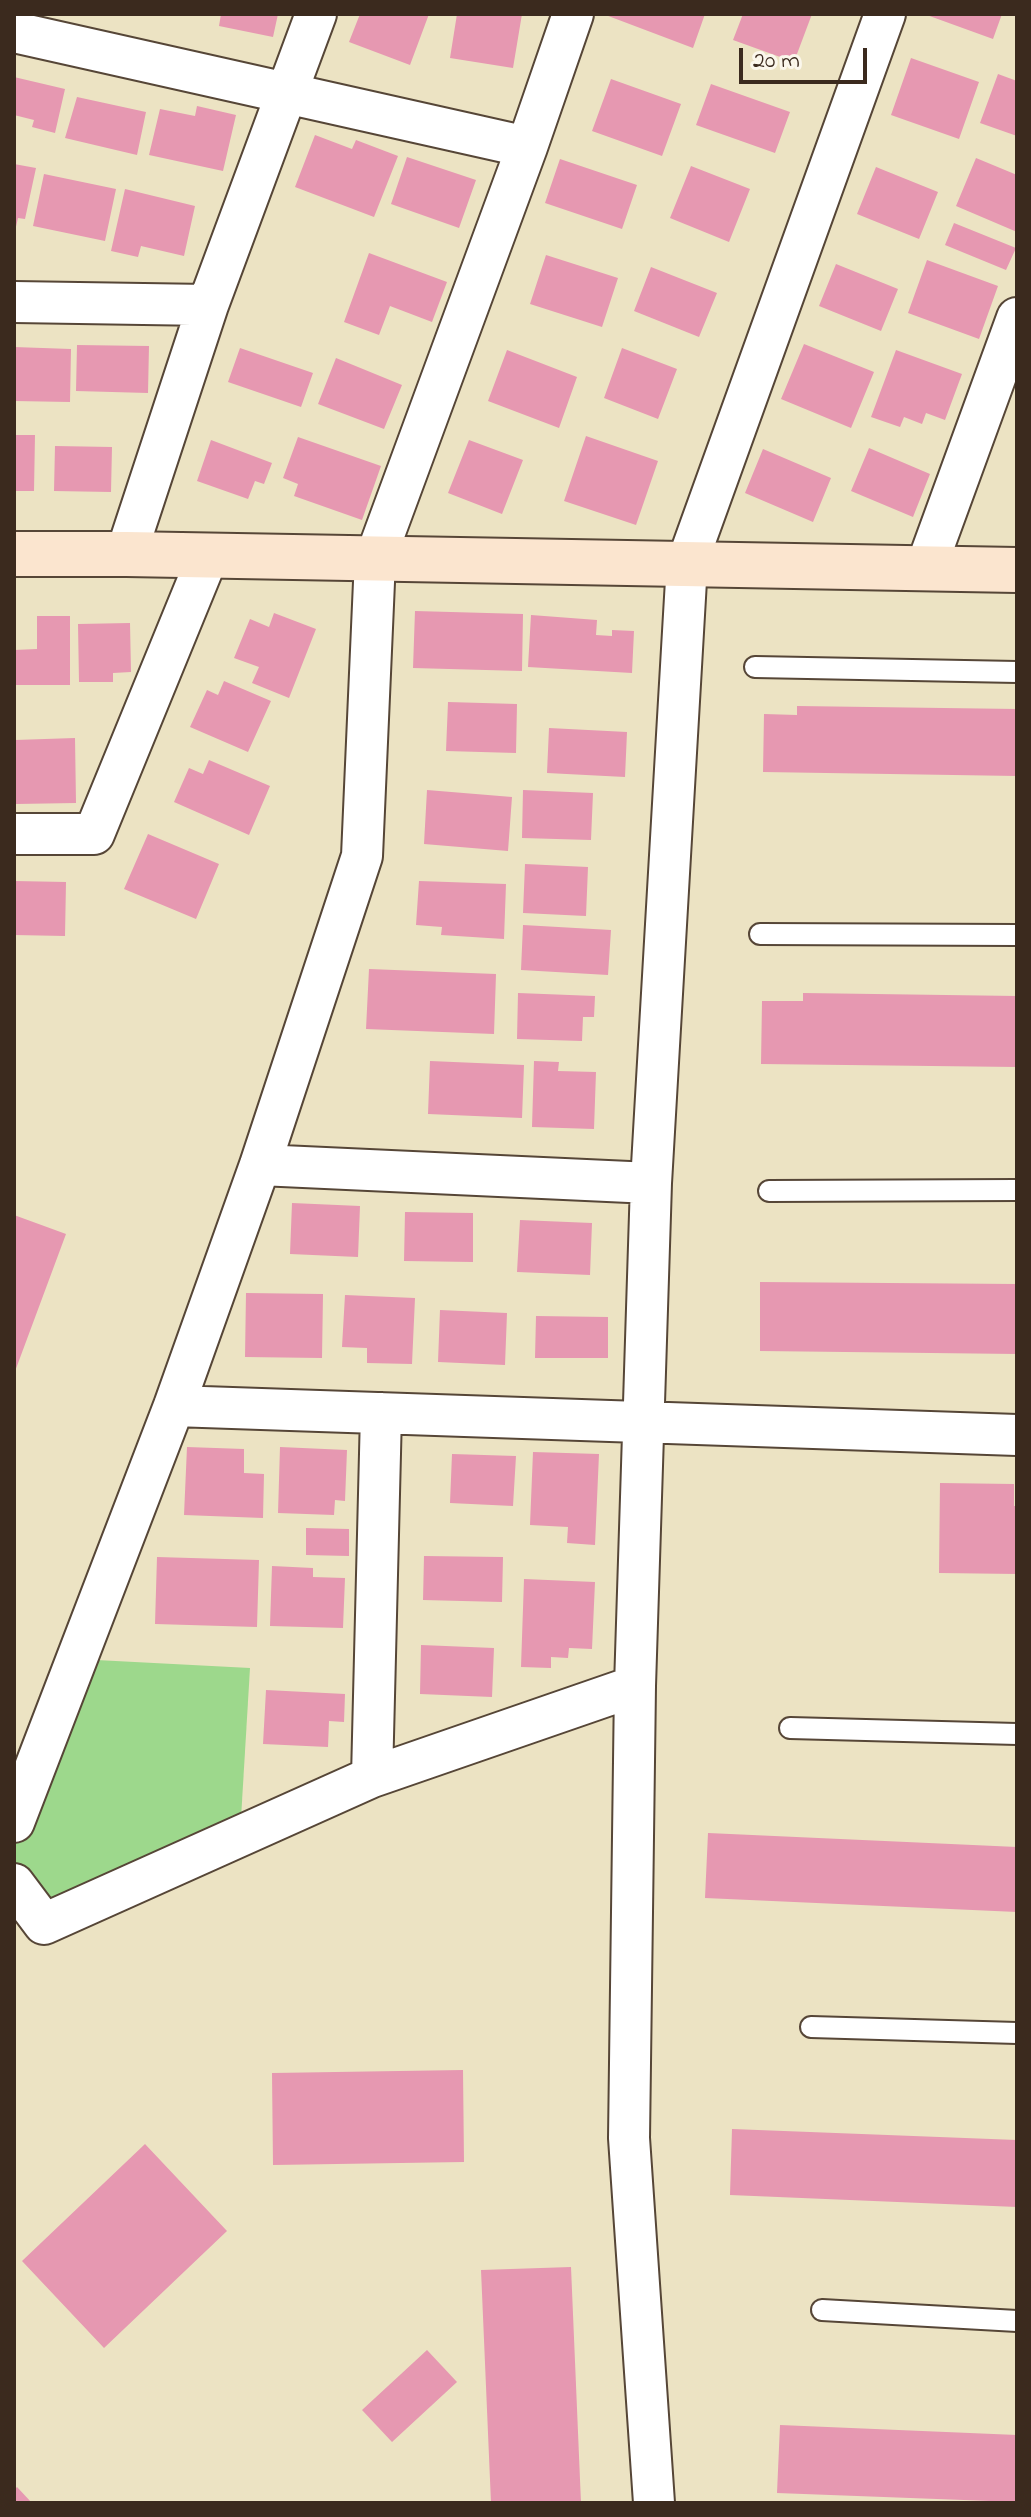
<!DOCTYPE html>
<style>
body{margin:0}
#map{position:relative;width:1031px;height:2517px;overflow:hidden;background:#ece3c3;font-family:"Indie Flower",sans-serif}
canvas{display:block}
.frame{position:absolute;inset:0;border:16px solid #3b2a1e;pointer-events:none}
.scale{position:absolute;left:739px;top:48px;width:128px;height:36px;box-sizing:border-box;border:4px solid #3b2a1e;border-top:0;padding-left:10px;font-size:24px;line-height:28px;white-space:nowrap;color:#3b2a1e;-webkit-text-stroke:6px #fbf7ec;paint-order:stroke}
</style>
<div id="map">
<canvas width="1031" height="2517"></canvas>
<div class="frame"></div>
<div class="scale">20 m</div>
</div>
<script>
const g = document.querySelector('canvas').getContext('2d');
g.lineJoin = 'round';
function fillPath(path, color) {
  g.fillStyle = color;
  g.fill(path, 'evenodd');
}
function shape(rows) {
  const path = new Path2D();
  for (const r of rows) {
    path.moveTo(r[0], r[1]);
    for (let i = 2; i < r.length; i += 2) path.lineTo(r[i], r[i + 1]);
  }
  return path;
}
function stroke(path, color, width, dash) {
  g.strokeStyle = color;
  g.lineWidth = width;
  g.lineCap = dash ? 'butt' : 'round';
  g.setLineDash(dash || []);
  g.stroke(path);
}
const green = shape([
 [77,1659,250,1668,240,1835,44,1924,14,1884,14,1822]
]);
const building = shape([
 [221,14,278,14,273,37,219,26],
 [360,14,429,14,410,65,349,42],
 [457,14,522,14,513,68,450,58],
 [603,14,705,14,693,48],
 [743,14,812,14,794,62,733,40],
 [924,14,1002,14,993,39],
 [911,58,979,82,959,139,891,115],
 [998,74,1017,81,1017,136,980,123],
 [14,77,65,89,55,133,32,127,34,120,14,115],
 [611,79,681,104,662,156,592,131],
 [711,84,790,112,775,153,696,125],
 [77,97,146,112,137,155,65,138],
 [197,106,236,115,223,171,149,155,160,109,195,116],
 [315,135,352,149,356,140,398,156,374,217,295,187],
 [407,157,476,180,459,228,391,204],
 [976,158,1017,175,1017,232,956,206],
 [560,159,637,185,622,229,545,203],
 [14,164,36,168,25,219,18,218,15,231],
 [691,166,750,189,729,242,670,218],
 [876,167,938,192,919,239,857,214],
 [44,174,116,189,105,241,33,226],
 [125,189,195,206,184,256,141,246,138,257,111,251],
 [954,223,1016,248,1006,270,945,245],
 [369,253,447,282,432,322,390,306,379,335,344,322],
 [546,255,618,278,602,327,530,304],
 [927,260,998,286,979,339,908,313],
 [836,264,898,289,881,331,819,306],
 [651,267,717,293,699,337,634,311],
 [804,344,874,372,851,428,781,399],
 [77,345,149,346,148,393,76,391],
 [14,347,71,349,70,402,14,401],
 [240,348,313,373,301,407,228,382],
 [622,348,677,369,658,419,604,398],
 [507,350,577,377,559,428,488,401],
 [896,350,962,374,945,420,926,413,922,424,904,417,900,427,871,417],
 [336,358,402,385,384,429,318,404],
 [14,435,35,435,34,491,14,491],
 [586,436,658,461,636,525,564,501],
 [298,437,381,466,362,520,294,496,298,484,283,478],
 [211,440,272,463,264,484,255,481,248,499,197,481],
 [469,440,523,460,502,514,448,493],
 [55,446,112,447,111,492,54,491],
 [869,448,930,474,913,517,851,491],
 [763,449,831,478,813,522,745,493],
 [415,611,523,614,522,671,413,668],
 [274,613,316,629,289,698,252,683,259,667,234,658,250,619,269,627],
 [531,615,597,620,596,635,612,636,612,630,634,631,632,673,528,667],
 [37,616,70,616,70,685,15,685,14,650,37,649],
 [130,623,131,672,113,673,113,682,79,682,78,624],
 [224,681,271,701,248,752,190,727,207,690,218,695],
 [448,702,517,704,516,753,446,751],
 [797,706,1017,709,1017,776,763,772,764,714,797,715],
 [549,728,627,732,625,777,547,773],
 [75,738,76,803,16,804,15,740],
 [209,760,270,786,249,835,174,802,189,768,203,774],
 [427,790,512,797,508,851,424,844],
 [523,790,593,793,591,840,522,838],
 [148,834,219,864,196,919,124,889],
 [525,864,588,867,586,916,523,913],
 [14,881,66,882,65,936,14,935],
 [419,881,506,884,504,939,441,935,442,927,416,925],
 [523,925,611,930,608,975,521,970],
 [369,969,496,974,494,1034,366,1029],
 [518,993,595,996,594,1017,583,1017,582,1041,517,1039],
 [803,993,1017,996,1017,1067,761,1064,762,1001,803,1001],
 [430,1061,524,1065,522,1118,428,1114],
 [534,1061,559,1062,558,1071,596,1072,594,1129,532,1127],
 [292,1203,360,1206,358,1257,290,1254],
 [405,1212,473,1213,473,1262,404,1261],
 [14,1215,66,1234,14,1374],
 [520,1220,592,1223,590,1275,517,1272],
 [760,1282,1017,1284,1017,1354,760,1351],
 [246,1293,323,1294,322,1358,245,1357],
 [345,1295,415,1298,412,1364,367,1363,367,1348,342,1347],
 [440,1310,507,1313,505,1365,438,1362],
 [536,1316,608,1317,608,1358,535,1358],
 [187,1447,244,1449,244,1473,264,1474,263,1518,184,1515],
 [280,1447,347,1450,345,1501,335,1500,334,1515,278,1513],
 [533,1452,599,1454,595,1545,567,1543,568,1527,530,1525],
 [452,1454,516,1456,513,1506,450,1503],
 [940,1483,1014,1484,1014,1506,1017,1506,1017,1574,939,1573],
 [306,1528,349,1529,349,1556,306,1555],
 [424,1556,503,1557,502,1602,423,1600],
 [157,1557,259,1560,257,1627,155,1624],
 [272,1566,313,1568,313,1577,345,1578,343,1628,270,1626],
 [524,1579,595,1582,592,1649,569,1648,568,1658,551,1657,551,1668,521,1667],
 [421,1645,494,1648,492,1697,420,1694],
 [266,1690,345,1694,344,1722,329,1721,328,1747,263,1744],
 [708,1833,1017,1847,1017,1912,705,1898],
 [463,2070,464,2162,273,2165,272,2073],
 [732,2129,1017,2140,1017,2207,730,2195],
 [145,2144,227,2231,104,2348,22,2261],
 [571,2267,581,2503,491,2503,481,2270],
 [427,2350,457,2382,392,2442,362,2410],
 [780,2425,1017,2435,1017,2502,777,2493],
 [17,2487,32,2503,14,2503,14,2490]
]);
const lane = shape([
 [755,667,1017,672],
 [760,934,1017,935],
 [769,1191,1017,1190],
 [790,1728,1017,1734],
 [811,2027,1017,2033],
 [822,2310,1017,2321]
]);
const street = shape([
 [14,32,527,147],
 [14,302,208,305],
 [126,554,208,305,316,14],
 [925,570,1017,318],
 [14,834,94,834,208,556],
 [260,1165,651,1183],
 [174,1406,1017,1435],
 [372,1777,381,1413],
 [14,1822,174,1406,260,1165,362,856,375,559,527,147,573,14],
 [14,1884,44,1924,372,1777,635,1686],
 [654,2503,629,2138,635,1686,651,1183,687,563,885,14]
]);
const secondary = shape([
 [14,554,126,554,1017,570]
]);
fillPath(green, '#9dd88c');
fillPath(building, '#e698b1');
stroke(lane, '#564637', 24);
stroke(street, '#564637', 44);
stroke(secondary, '#564637', 48);
stroke(lane, '#fff', 20);
stroke(street, '#fff', 40);
stroke(secondary, '#fbe5cf', 44);
</script>
